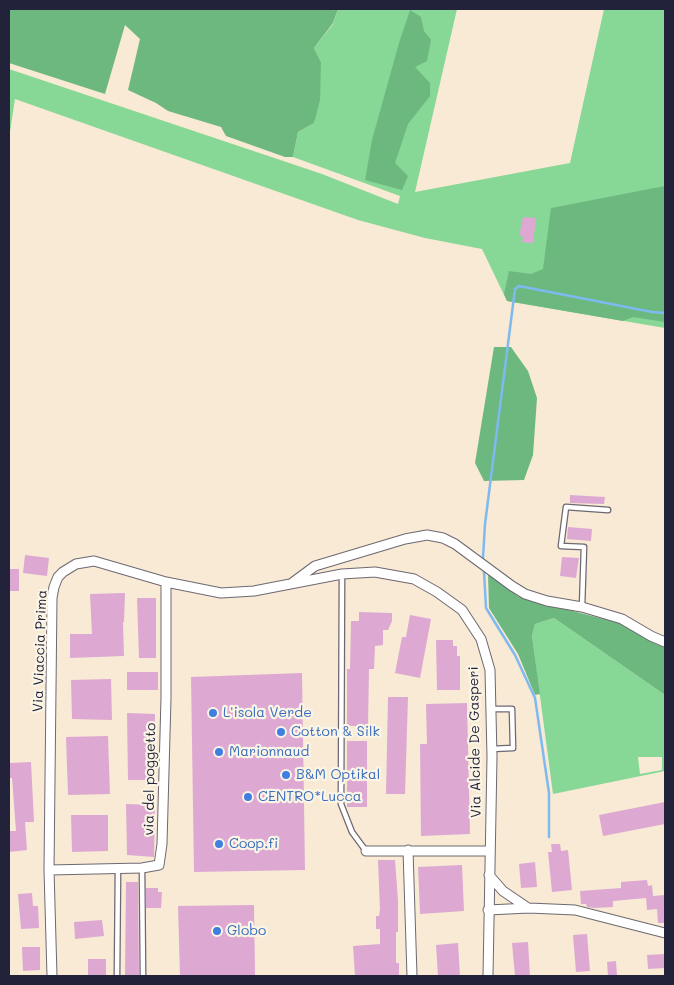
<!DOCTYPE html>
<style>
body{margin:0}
#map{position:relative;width:674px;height:985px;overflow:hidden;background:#f8ead4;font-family:Mali,sans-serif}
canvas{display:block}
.frame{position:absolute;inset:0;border:10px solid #22223b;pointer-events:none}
</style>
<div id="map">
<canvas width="674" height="985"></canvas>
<div class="frame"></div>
</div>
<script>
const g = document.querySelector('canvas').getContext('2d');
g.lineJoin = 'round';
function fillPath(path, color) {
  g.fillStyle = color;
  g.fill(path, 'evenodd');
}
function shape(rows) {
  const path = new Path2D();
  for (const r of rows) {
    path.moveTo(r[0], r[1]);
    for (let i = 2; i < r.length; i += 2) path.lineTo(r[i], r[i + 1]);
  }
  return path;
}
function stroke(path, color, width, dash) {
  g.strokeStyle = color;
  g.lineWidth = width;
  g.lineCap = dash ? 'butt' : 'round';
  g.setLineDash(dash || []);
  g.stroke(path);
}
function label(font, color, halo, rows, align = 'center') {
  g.font = font + ' Mali,sans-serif';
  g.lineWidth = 4.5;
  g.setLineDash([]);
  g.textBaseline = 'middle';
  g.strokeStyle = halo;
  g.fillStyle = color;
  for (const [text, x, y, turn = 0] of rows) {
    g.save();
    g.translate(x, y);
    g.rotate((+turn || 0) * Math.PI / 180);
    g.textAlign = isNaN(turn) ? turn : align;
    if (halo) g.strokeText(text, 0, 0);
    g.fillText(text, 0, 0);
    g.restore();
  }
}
const green = shape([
 [338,9,457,9,415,192,570,163,604,9,665,9,665,328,507,301,482,249,425,238,358,220,15,99,9,138,9,69,322,174,398,204,400,196,293,157,298,132,314,123,321,62,314,48,333,24],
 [554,618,665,695,665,771,553,794,532,636,535,624],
 [638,757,662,757,662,770,640,774]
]);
const forest = shape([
 [9,9,338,9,333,23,314,48,321,62,320,100,314,123,298,132,293,157,285,157,226,136,221,127,168,111,156,103,128,90,140,39,125,25,105,94,9,63],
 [410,10,421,17,424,31,431,40,427,61,415,67,430,83,430,96,408,124,395,163,408,176,402,190,365,180,372,140,399,43],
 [665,186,665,322,633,317,623,321,507,301,504,294,509,271,531,274,543,269,551,208],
 [494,347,511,347,528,371,537,398,533,455,524,480,484,481,475,463],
 [488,574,519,597,619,623,656,644,665,647,665,695,554,618,535,624,532,636,540,694,535,695,518,654,489,608]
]);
const stream = shape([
 [483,558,485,524,515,289,519,286,652,312,665,313],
 [484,571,486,608,515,655,535,698,549,793,549,837]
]);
const building = shape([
 [523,217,536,218,533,243,522,242,523,236,519,236],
 [570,495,605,497,604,504,570,503],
 [568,527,592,529,591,541,567,539],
 [25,555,49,558,47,576,23,573],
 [562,557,579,558,576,578,560,576],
 [9,569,19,569,19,591,9,591],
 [125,593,124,622,123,622,124,656,70,658,70,634,92,634,90,594],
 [137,598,156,598,156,658,139,658],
 [359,612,392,613,392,621,388,630,383,630,383,645,375,646,374,669,369,669,368,726,347,726,347,669,350,669,351,621,359,621],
 [410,615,431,619,420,678,395,673,402,637,406,637],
 [436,640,453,640,453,646,457,646,457,656,460,656,460,690,437,690],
 [127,672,158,672,158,690,127,690],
 [302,673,305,870,194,872,191,677],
 [111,679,112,720,72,719,71,680],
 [388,697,408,697,405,794,386,794],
 [467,703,470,834,421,836,420,744,427,744,426,704],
 [127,713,155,714,153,780,128,780],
 [108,736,110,794,68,795,66,737],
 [347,741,367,741,367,807,347,807],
 [31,762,34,822,25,822,27,850,9,852,9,831,16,831,12,778,10,778,9,763],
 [665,802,665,824,603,836,599,815],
 [126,804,155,805,154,857,127,855],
 [71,815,108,815,108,851,72,852],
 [551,844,560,844,561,851,568,850,572,890,552,892,548,852,552,852],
 [378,860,395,860,398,900,398,932,396,932,396,963,399,963,399,976,355,976,353,946,380,944,380,929,376,929,376,916,379,916,380,909],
 [535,862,537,887,521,888,519,864],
 [462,865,464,911,420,914,418,867],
 [647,880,648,886,652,885,653,896,665,895,665,923,658,923,657,909,647,910,646,898,613,901,613,907,594,908,587,907,586,904,581,904,580,891,621,888,621,882],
 [126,882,138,882,139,976,125,976],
 [146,888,158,888,158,892,162,892,161,908,146,908],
 [32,893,33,906,38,906,39,928,21,929,18,894],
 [254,905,255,976,180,976,178,906],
 [102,920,104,936,75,939,74,922],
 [587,934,590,971,576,972,573,935],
 [528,942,530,976,515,976,512,943],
 [458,943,460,976,438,976,436,945],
 [22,947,40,947,40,970,23,971],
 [665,954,665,968,648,969,647,955],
 [88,959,106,959,106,976,88,976],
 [616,961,617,976,608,976,607,962]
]);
const lane = shape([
 [342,574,341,804,352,832,366,851],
 [582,607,584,547,561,546,566,507,608,510],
 [490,709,512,709,513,748,491,749],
 [142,868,143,976],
 [117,976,118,869]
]);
const street = shape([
 [292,583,315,566,405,539,427,535,443,538,455,544,512,586,525,594,547,601,582,607,622,619,651,636,665,642],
 [408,850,412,976],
 [366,851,490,851],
 [49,870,142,868,159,865,162,844,166,698,166,582],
 [489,875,503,891,528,908],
 [488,910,529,908,575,910,665,933],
 [52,976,49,870,52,598,54,587,58,577,63,572,76,564,94,561,166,582,221,593,254,591,342,574,375,572,414,579,437,592,462,610,481,639,490,670,492,757,488,976]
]);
const markers = [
 [213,713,5,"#3f7fe0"],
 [281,732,5,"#3f7fe0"],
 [219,752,5,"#3f7fe0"],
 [286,775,5,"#3f7fe0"],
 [248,797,5,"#3f7fe0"],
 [219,844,5,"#3f7fe0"],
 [217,931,5,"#3f7fe0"]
];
const streetNames = [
 ["Via Viaccia Prima",40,651,-88],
 ["Via Alcide De Gasperi",475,742,-91],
 ["via del poggetto",150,779,-89]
];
const shopNames = [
 ["L'isola Verde",223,713],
 ["Cotton & Silk",291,732],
 ["Marionnaud",229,752],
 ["B&M Optikal",296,775],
 ["CENTRO*Lucca",258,797],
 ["Coop.fi",229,844],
 ["Globo",227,931]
];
fillPath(green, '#87d796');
fillPath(forest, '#6db87f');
stroke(stream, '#7ebaf0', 2.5);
fillPath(building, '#dda9d3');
stroke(lane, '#6d6871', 7);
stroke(street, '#6d6871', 11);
stroke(lane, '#fff', 4.5);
stroke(street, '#fff', 9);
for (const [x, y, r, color] of markers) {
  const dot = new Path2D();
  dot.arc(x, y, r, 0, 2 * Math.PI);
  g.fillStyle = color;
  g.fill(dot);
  stroke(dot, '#fcf5e5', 2);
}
label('14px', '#22223b', '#fcf5e5', streetNames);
label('14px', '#366cbe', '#fcf5e5', shopNames, 'left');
</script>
